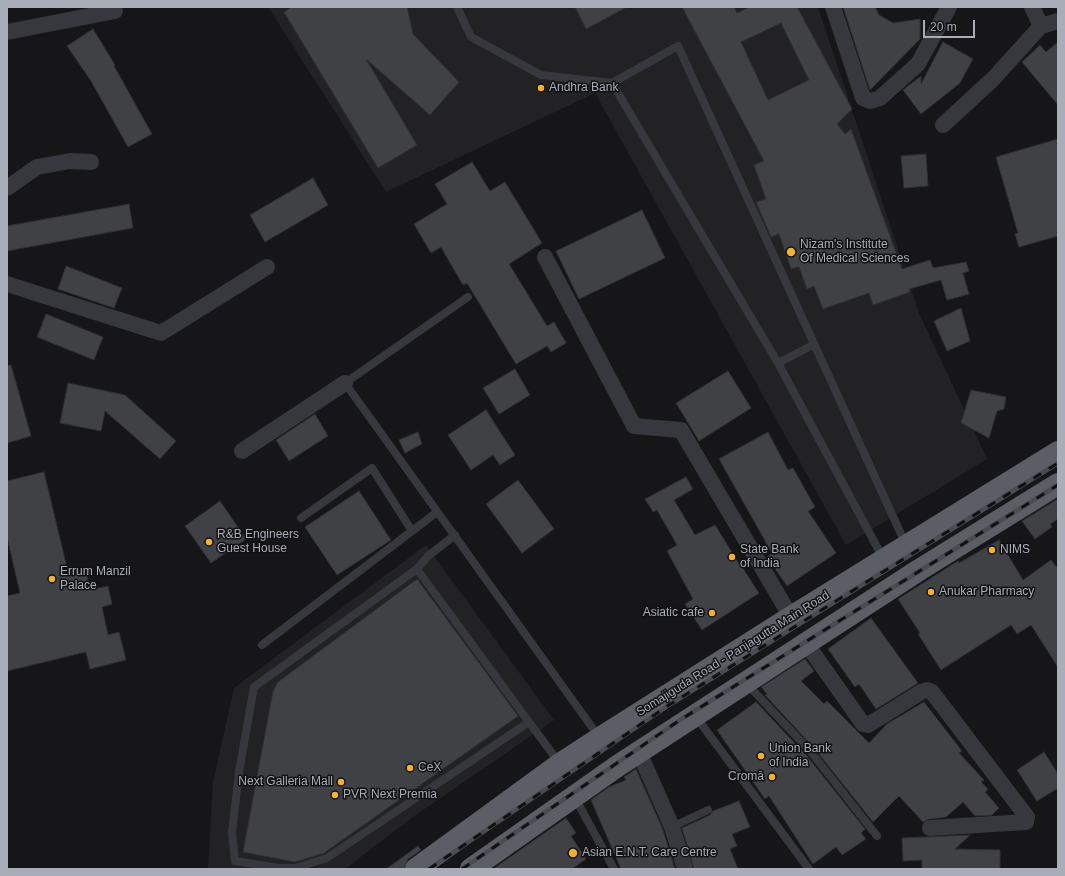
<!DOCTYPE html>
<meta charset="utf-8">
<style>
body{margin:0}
#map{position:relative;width:1065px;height:876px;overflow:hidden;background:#161618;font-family:Arial,sans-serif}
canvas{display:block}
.frame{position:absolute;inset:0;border:8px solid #a8adb8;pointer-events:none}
.scale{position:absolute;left:923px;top:20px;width:52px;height:18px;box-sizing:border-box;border:2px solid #a8adb8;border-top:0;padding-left:5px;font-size:12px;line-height:14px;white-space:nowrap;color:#a8adb8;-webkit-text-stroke:3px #111113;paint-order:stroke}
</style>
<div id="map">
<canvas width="1065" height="876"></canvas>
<div class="frame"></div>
<div class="scale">20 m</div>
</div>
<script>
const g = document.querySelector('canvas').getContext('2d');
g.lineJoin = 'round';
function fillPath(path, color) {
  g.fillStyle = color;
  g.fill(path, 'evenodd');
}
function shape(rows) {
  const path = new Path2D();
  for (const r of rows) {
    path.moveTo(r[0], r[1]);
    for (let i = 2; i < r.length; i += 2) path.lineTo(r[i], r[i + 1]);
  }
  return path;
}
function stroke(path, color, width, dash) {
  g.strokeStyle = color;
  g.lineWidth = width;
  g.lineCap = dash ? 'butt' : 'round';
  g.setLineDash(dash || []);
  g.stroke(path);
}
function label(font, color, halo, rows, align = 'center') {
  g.font = font + ' Arial,sans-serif';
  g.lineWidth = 3;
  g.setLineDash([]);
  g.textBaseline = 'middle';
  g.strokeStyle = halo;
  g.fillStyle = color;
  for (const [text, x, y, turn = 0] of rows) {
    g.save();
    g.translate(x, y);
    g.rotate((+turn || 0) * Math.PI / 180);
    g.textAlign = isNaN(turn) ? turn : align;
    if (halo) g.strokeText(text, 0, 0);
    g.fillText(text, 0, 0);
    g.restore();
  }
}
const built = shape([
 [268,7,818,7,919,313,987,459,846,545,595,93,386,192],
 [426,545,554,720,413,817,345,869,208,869,213,782,234,688]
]);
const building = shape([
 [292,7,407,7,413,34,459,82,430,115,366,59,417,145,378,168,284,12,292,7],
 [575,7,627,7,586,29,575,7],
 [682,7,734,7,737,13,750,7,797,7,852,109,837,124,845,134,851,129,902,269,930,260,933,268,966,262,969,271,963,273,969,294,947,300,941,280,909,289,910,292,873,305,869,293,823,309,814,286,807,289,799,267,791,269,779,234,771,237,756,202,766,199,754,165,764,161,682,7],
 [781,23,809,80,768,100,741,42,781,23],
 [843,7,875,7,879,15,893,23,920,19,920,39,870,90,843,7],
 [93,29,115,65,114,66,152,134,128,147,91,81,67,46,93,29],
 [943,42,973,59,960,83,921,114,903,90,921,76,921,84,943,42],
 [1058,42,1058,105,1022,62,1040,45,1046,52,1058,42],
 [1058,139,1058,236,1019,247,1015,234,1018,233,996,157,1058,139],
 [926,154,928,186,904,188,901,156,926,154],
 [472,162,490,191,505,182,542,243,509,264,547,326,554,322,566,343,551,352,547,346,516,364,467,283,463,285,441,247,431,253,414,224,447,204,435,184,472,162],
 [313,178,328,205,265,242,250,215,313,178],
 [129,204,133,228,7,251,7,226,129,204],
 [642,210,665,258,579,299,556,251,642,210],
 [66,266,122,288,114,308,58,289,66,266],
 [961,308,970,341,947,351,934,321,961,308],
 [46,314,103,337,94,360,37,337,46,314],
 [11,365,31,436,7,443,7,366,11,365],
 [515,369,530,395,499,414,483,388,515,369],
 [728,371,751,408,699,441,676,403,728,371],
 [68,383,125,395,176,441,160,459,105,411,101,431,60,423,68,383],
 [971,390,1006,397,1004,409,997,411,989,438,961,423,971,390],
 [486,410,515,455,500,465,493,455,471,470,448,435,486,410],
 [315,414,328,436,289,461,276,440,315,414],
 [418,432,422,444,405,453,399,440,418,432],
 [768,432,788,470,793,468,815,507,808,511,836,553,787,586,767,557,772,553,719,459,768,432],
 [44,472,68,572,85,568,90,590,108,586,112,604,102,607,108,635,119,632,126,660,90,669,86,652,7,671,7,596,20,593,7,537,7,481,44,472],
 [686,477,693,489,674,500,695,535,715,525,741,567,742,567,759,593,702,630,685,604,693,599,667,551,677,545,657,510,653,512,645,499,686,477],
 [518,480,554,529,522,553,486,504,518,480],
 [359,491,391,540,337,575,305,527,359,491],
 [1058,499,1058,519,1050,524,1052,527,1035,539,1022,521,1058,499],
 [220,501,246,539,211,563,185,526,220,501],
 [999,540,1023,580,1051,560,1058,569,1058,667,1031,625,1017,634,1011,625,941,670,918,634,920,633,898,599,958,561,959,563,999,540],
 [417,579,518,716,324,853,295,862,243,852,273,691,278,682,417,579],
 [871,618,918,683,876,709,859,684,855,687,828,649,871,618],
 [805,659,814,671,801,681,824,704,827,701,869,743,887,724,924,702,962,751,959,753,984,780,981,782,988,789,985,792,999,808,992,815,975,816,963,802,946,817,929,819,923,822,899,796,873,822,815,749,765,695,767,694,761,687,805,659],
 [756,702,807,756,865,829,861,833,866,839,842,855,836,847,813,864,769,796,765,799,717,730,756,702],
 [1044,752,1058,774,1058,788,1037,801,1017,770,1044,752],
 [636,769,663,830,675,869,621,869,591,800,609,787,626,780,624,777,636,769],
 [739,801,750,827,732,834,737,846,730,849,738,869,694,869,682,828,710,815,713,811,739,801],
 [566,818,576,833,571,836,586,859,572,869,493,869,566,818],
 [970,835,955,849,1000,850,1000,869,922,869,922,860,903,861,902,838,970,835],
 [418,846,421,850,408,859,404,869,386,869,418,846]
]);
const service = shape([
 [457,7,471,37,541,75,612,83,678,46,906,545],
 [612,83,778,363,884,560],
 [468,297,345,383,599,737],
 [778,363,813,345],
 [301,518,372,468,412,531],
 [455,535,428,556,417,569,254,687,239,772,232,832,235,861,279,868,295,868,327,858,529,722,560,764],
 [417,569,529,722],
 [262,645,437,512],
 [747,684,811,752,877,836],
 [696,717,809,869],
 [575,798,614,869],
 [672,827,708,810]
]);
const minor = shape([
 [833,7,863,98,871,101,880,98,918,64,949,7],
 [1032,7,1041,26,1058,21],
 [7,32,115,11],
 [943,125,993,79,1041,26],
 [7,188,37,167,70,161,91,162],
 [545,257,634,426,681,430,791,617],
 [7,284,161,333,267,267],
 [242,451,345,383],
 [806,643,863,724,868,725,921,692,927,690,932,692,1027,817,1026,822,930,828],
 [639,752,672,827,685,869]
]);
const trunk = shape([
 [416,869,560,764,600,738,791,617,1058,452],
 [471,869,619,765,919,570,1058,484]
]);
const rail = shape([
 [429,869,669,705,1058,463],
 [462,869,680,720,1058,485]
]);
const markers = [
 [541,88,4,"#f2b134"],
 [791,252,5,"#f2b134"],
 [209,542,4,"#f2b134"],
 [992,550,4,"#f2b134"],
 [732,557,4,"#f2b134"],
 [52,579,4,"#f2b134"],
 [931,592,4,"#f2b134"],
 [712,613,4,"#f2b134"],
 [761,756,4,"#f2b134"],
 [410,768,4,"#f2b134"],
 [772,777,4,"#f2b134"],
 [341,782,4,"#f2b134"],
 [335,795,4,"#f2b134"],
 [573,853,5,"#f2b134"]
];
const poiNames = [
 ["Andhra Bank",549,88],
 ["Nizam's Institute",800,245],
 ["Of Medical Sciences",800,259],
 ["R&B Engineers",217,535],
 ["Guest House",217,549],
 ["State Bank",740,550],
 ["of India",740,564],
 ["NIMS",1000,550],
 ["Errum Manzil",60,572],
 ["Palace",60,586],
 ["Anukar Pharmacy",939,592],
 ["Asiatic cafe",704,613,"right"],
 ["Union Bank",769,749],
 ["of India",769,763],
 ["CeX",418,768],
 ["Cromā",764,777,"right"],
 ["Next Galleria Mall",333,782,"right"],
 ["PVR Next Premia",343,795],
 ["Asian E.N.T. Care Centre",582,853]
];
const streetNames = [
 ["Somajiguda Road - Panjagutta Main Road",733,654,-32]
];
fillPath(built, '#222225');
fillPath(building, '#404145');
stroke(building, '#303034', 1);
stroke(service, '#37383d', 8);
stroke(minor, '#37383d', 16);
stroke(trunk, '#5b5e65', 22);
stroke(rail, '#4a4c52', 4.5);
stroke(rail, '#111113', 3, [9]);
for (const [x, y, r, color] of markers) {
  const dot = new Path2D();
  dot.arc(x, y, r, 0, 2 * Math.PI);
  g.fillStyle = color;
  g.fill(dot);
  stroke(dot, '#111113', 1.5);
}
label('12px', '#a8adb8', '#111113', poiNames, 'left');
label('12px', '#a8adb8', '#111113', streetNames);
</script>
